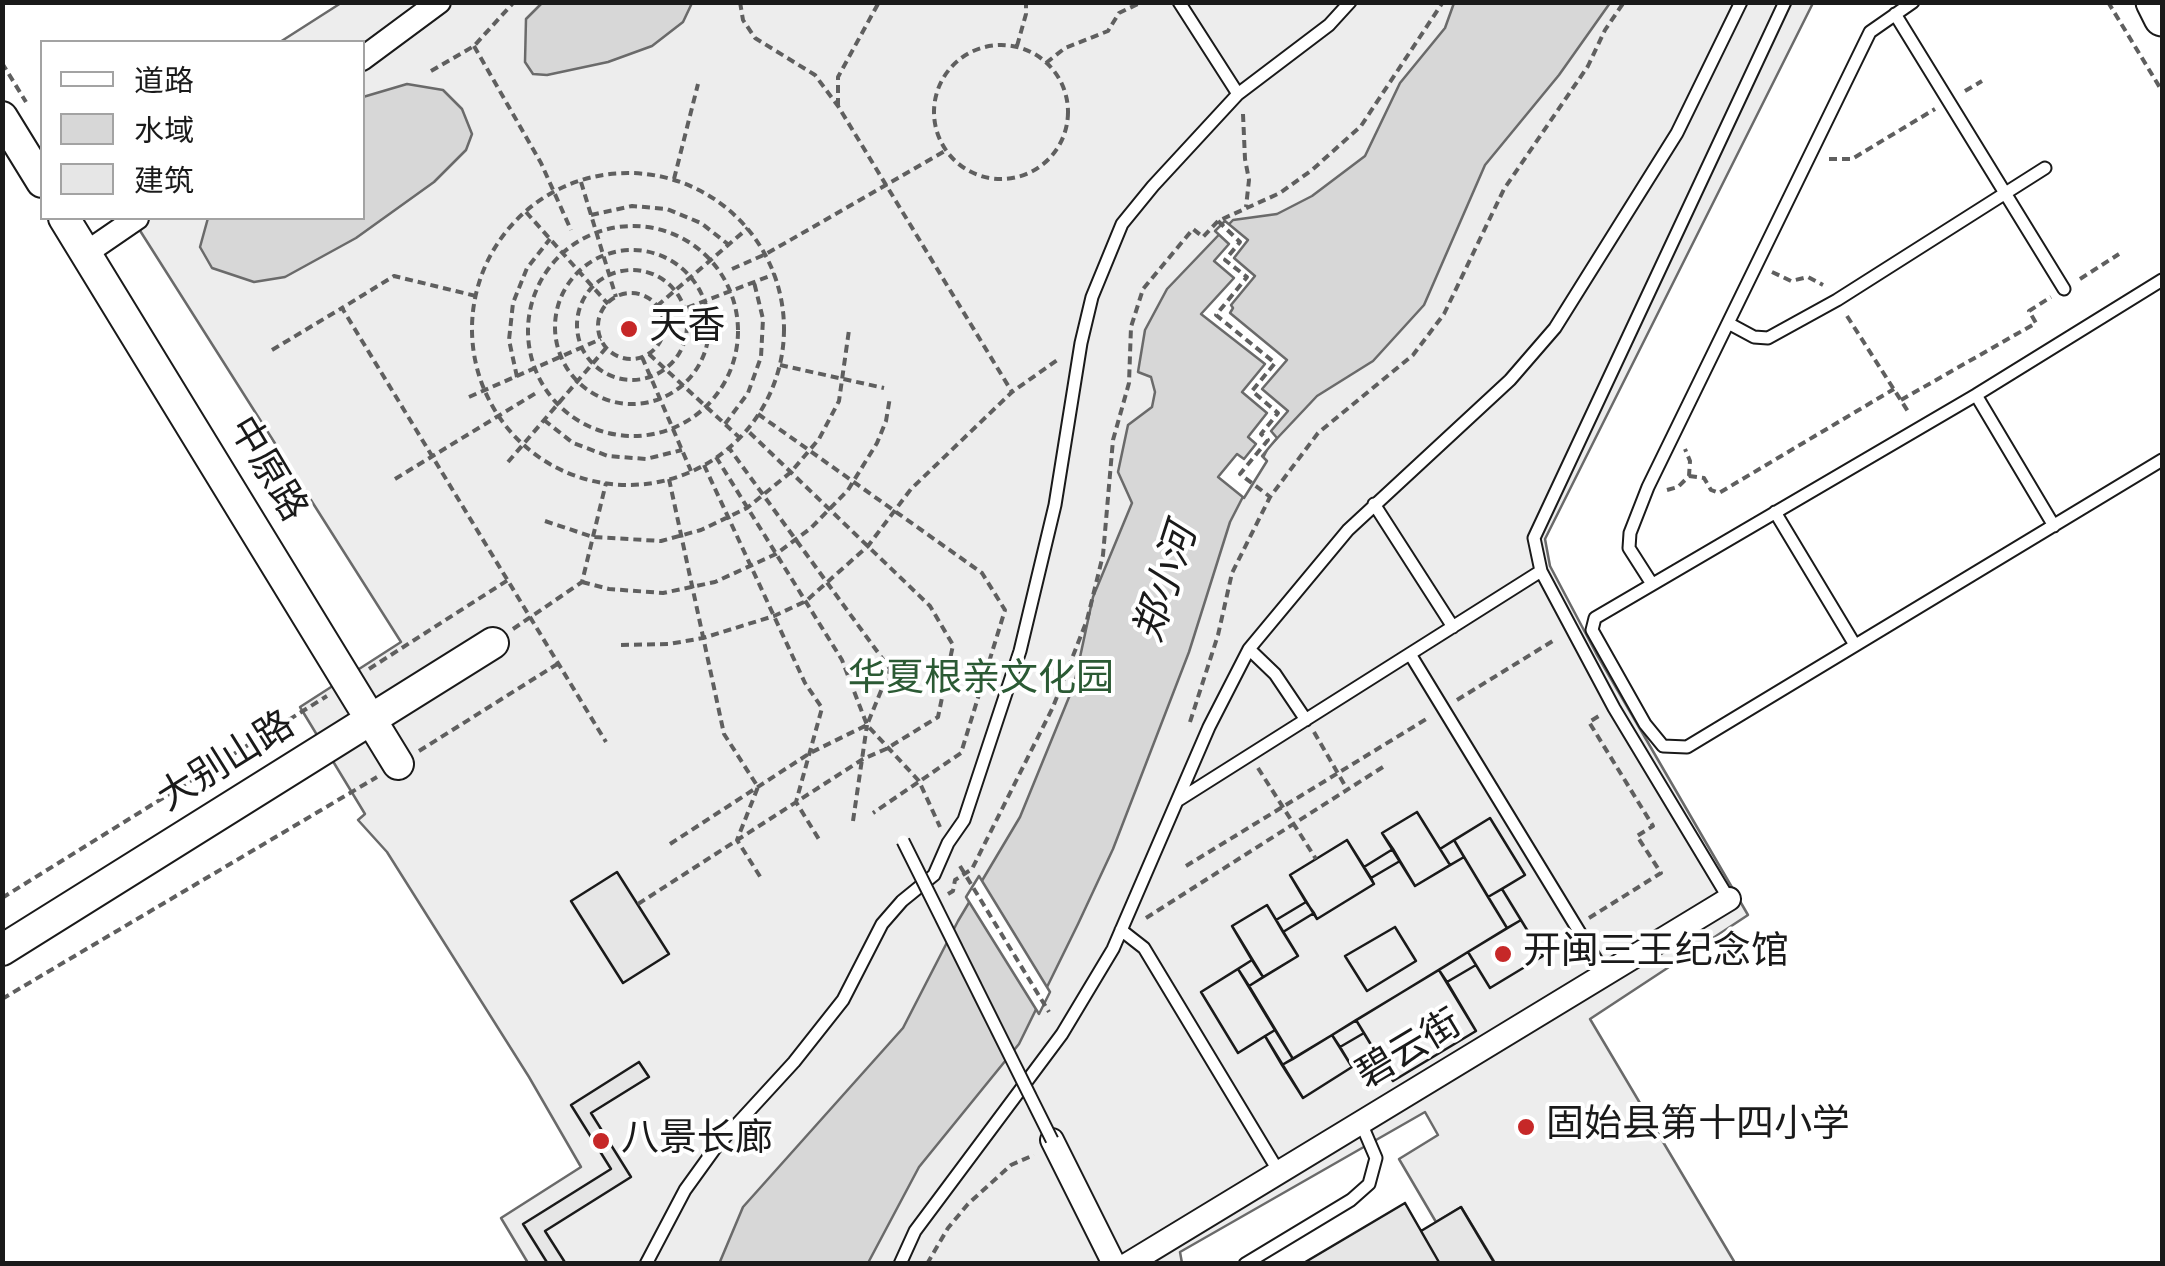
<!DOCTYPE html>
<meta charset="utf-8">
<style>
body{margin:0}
#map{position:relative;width:2165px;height:1266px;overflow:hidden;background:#fff;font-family:"Titillium Web","Noto Sans SC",sans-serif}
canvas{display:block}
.frame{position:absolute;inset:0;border:5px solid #1a1a1a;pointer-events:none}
.legend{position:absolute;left:40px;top:40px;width:325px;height:180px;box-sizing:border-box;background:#fff;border:2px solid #a3a3a3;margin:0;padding:12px 18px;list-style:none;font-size:30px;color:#1a1a1a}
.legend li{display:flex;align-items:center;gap:20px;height:50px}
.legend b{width:50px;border:2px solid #a3a3a3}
</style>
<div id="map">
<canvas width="2165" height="1266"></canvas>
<div class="frame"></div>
<ul class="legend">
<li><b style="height:12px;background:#fff"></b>道路</li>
<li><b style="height:28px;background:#d7d7d7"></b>水域</li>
<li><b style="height:28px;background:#e6e6e6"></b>建筑</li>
</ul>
</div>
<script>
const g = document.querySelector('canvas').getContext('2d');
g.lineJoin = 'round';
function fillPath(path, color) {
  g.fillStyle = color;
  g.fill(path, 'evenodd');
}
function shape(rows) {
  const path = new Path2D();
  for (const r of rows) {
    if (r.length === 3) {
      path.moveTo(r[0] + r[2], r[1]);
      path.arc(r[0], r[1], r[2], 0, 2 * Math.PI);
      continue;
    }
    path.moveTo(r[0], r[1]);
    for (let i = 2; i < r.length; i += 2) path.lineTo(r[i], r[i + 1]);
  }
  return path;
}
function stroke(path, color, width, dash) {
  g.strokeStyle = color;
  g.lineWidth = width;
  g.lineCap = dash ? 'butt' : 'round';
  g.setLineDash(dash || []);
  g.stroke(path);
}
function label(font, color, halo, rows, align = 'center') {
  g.font = font + ' "Titillium Web","Noto Sans SC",sans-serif';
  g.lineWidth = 8;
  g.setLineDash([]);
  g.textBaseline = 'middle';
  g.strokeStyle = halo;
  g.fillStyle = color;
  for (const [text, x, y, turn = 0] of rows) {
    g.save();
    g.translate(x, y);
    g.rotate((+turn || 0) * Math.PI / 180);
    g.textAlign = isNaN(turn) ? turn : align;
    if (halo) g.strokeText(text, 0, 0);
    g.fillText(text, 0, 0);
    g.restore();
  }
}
const built = shape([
 [341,3,1813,3,1545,539,1550,566,1596,653,1748,915,1590,1019,1735,1263,1495,1263,1461,1207,1436,1222,1399,1159,1438,1135,1425,1112,1180,1252,1182,1263,528,1263,501,1218,581,1167,529,1077,387,852,358,820,365,814,300,707,401,642,132,218,362,218,362,42,280,42,341,3]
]);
const water = shape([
 [543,2,692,2,692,3,683,22,652,46,608,62,547,75,533,74,525,62,526,19,543,2],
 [1454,3,1610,3,1559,75,1485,165,1424,305,1373,361,1317,396,1268,448,1230,522,1189,652,1113,849,1078,924,1019,1044,919,1167,868,1263,719,1264,743,1207,903,1028,958,921,1020,817,1074,685,1093,597,1132,503,1118,472,1128,425,1152,407,1155,392,1151,377,1138,372,1145,330,1167,289,1233,220,1277,214,1312,196,1365,156,1400,83,1445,28,1454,3],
 [407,84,443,90,462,109,472,134,466,150,434,182,356,238,285,277,254,282,212,268,200,247,208,218,362,218,363,97,407,84]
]);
const pier = shape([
 [1225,221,1248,240,1234,258,1255,276,1231,305,1233,308,1230,313,1287,360,1262,389,1288,411,1271,431,1277,438,1262,456,1267,461,1244,498,1218,477,1237,454,1244,459,1256,444,1248,437,1267,413,1242,392,1265,364,1201,314,1234,278,1214,261,1229,244,1215,231,1225,221],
 [979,876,1050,992,1039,1014,966,897,979,876]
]);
const building = shape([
 [1417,812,1440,849,1490,818,1525,875,1502,889,1543,956,1490,988,1476,965,1447,982,1476,1031,1393,1081,1364,1033,1340,1047,1352,1067,1303,1098,1265,1036,1238,1053,1201,992,1252,960,1232,926,1267,905,1276,920,1306,902,1290,875,1347,840,1364,867,1393,849,1382,833,1417,812],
 [1464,857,1507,928,1293,1059,1249,986,1298,956,1283,932,1314,913,1317,919,1374,884,1371,878,1400,861,1415,886,1464,857],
 [1417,812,1450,865,1415,886,1382,833,1417,812],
 [1490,818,1525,875,1488,897,1454,840,1490,818],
 [1347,840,1374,884,1317,919,1290,875,1347,840],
 [1454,840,1464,857,1450,865,1440,849,1454,840],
 [1393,849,1400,861,1371,878,1364,867,1393,849],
 [617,872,669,954,623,983,571,901,617,872],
 [1502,889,1521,920,1507,928,1488,897,1502,889],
 [1306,902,1314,913,1283,932,1276,920,1306,902],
 [1267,905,1298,956,1263,977,1232,926,1267,905],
 [1521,920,1543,956,1490,988,1468,952,1521,920],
 [1395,927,1416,961,1367,991,1345,956,1395,927],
 [1395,927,1416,961,1367,991,1345,956,1395,927],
 [1468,952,1476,965,1447,982,1439,970,1468,952],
 [1252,960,1263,977,1249,986,1238,969,1252,960],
 [1238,969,1275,1030,1238,1053,1201,992,1238,969],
 [1439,970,1476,1031,1393,1081,1356,1020,1439,970],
 [1356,1020,1364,1033,1340,1047,1332,1035,1356,1020],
 [1275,1030,1293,1059,1282,1065,1265,1036,1275,1030],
 [1332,1035,1352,1067,1303,1098,1282,1065,1332,1035],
 [639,1062,649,1077,591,1113,631,1177,545,1231,566,1264,548,1264,523,1224,611,1169,571,1105,639,1062],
 [1405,1203,1440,1264,1302,1264,1405,1203],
 [1461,1207,1495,1264,1440,1264,1421,1231,1461,1207]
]);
const path = shape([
 [740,2,743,20,755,38,815,75,838,106,1012,392],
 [2108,2,2162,91],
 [1001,112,67],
 [474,46,541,163,571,230],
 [1017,46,1026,14,1026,2],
 [2,63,26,102],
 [1046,63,1065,48,1108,31,1119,13,1142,2],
 [431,71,474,46,514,2],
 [1965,91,1982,81],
 [838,106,838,77,879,2],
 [1243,114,1245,159,1249,180,1246,207],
 [1829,159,1852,159,1935,109],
 [628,329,156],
 [674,179,698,84],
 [581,182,616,297],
 [526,212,608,304],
 [591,215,632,206,667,209,701,223,729,245],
 [1218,221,1240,242,1225,260,1247,277,1216,315,1275,363,1252,391,1278,413,1261,434,1268,440,1240,474,1269,496],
 [633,331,105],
 [632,327,77],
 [732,269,766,254,945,151],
 [632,325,55],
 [1772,272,1791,281,1808,277,1823,285],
 [2080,279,2119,254],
 [631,326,33],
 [476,296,394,276,342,308,606,742],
 [657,306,748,228],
 [1847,316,1909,413],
 [663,317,775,274],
 [272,350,342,308],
 [649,354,740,438],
 [642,357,691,471],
 [780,365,884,388],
 [517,377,509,340,513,303,527,268,550,239],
 [469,397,601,339],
 [1901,400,2036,323,2029,311,2051,297],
 [758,414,982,573,1005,610,961,753,873,813],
 [544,420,573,443,608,456,646,459,682,450],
 [725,424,748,393,761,357,763,319,754,282],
 [716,457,842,660,867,725,919,781,940,827],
 [508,462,606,348],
 [704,465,805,683,822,708,796,802,820,841],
 [1689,476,1704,478,1711,490,1719,493,1894,389],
 [395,479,536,393],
 [669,479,724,734,758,787,737,840,761,878],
 [1667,490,1678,487,1689,476,1690,461,1685,449],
 [545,521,593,537,661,541,701,530,747,508,791,472,819,439,839,401,849,330],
 [582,582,609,589,663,593,715,582,776,554,811,528,848,490,877,443,886,421,890,397],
 [513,629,582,582,606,483],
 [621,645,669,644,703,638,774,616,806,601,868,546,911,489,1012,392,1060,358],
 [369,669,508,580],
 [1457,700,1556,639],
 [1190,722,1218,635,1232,573,1270,497,1318,433,1413,355,1444,314,1504,189,1588,66,1605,30,1624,2],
 [1314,732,1347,789],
 [419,751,559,663],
 [1258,768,1316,859],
 [853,821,867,725],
 [670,844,810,753,867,725,890,669,729,448],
 [1186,866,1428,718],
 [948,894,953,891,955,880,972,869,1053,707,1087,620,1103,555,1113,440,1129,383,1131,327,1143,289,1193,229,1203,237,1218,221,1280,193,1312,170,1361,126,1443,2],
 [2,898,327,696],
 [638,904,863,759,886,749,938,717,953,645,930,606,748,431],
 [1146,918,1386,765],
 [1589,918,1661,873,1637,836,1653,826,1589,722,1599,716],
 [2,999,377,777],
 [927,1264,948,1228,968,1204,1011,1165,1034,1155]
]);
const service = shape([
 [1179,2,1238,94],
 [1895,14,2064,289],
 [2162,280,1976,395,1595,618,1592,630,1645,724,1663,746,1687,747,2162,460],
 [1728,323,1754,337,1768,338,1837,300,2045,168],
 [1976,395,2054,526],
 [1374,504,1453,627],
 [1775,512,1855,645],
 [1652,584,1629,548,1630,533,1648,487,1870,32,1913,2],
 [1249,649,1275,674,1306,720],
 [1410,654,1605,974],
 [1177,801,1541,571],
 [1729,899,1614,708,1541,571,1534,538,1785,2],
 [1121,930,1144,948,1279,1172],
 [646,1264,685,1190,716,1147,794,1062,843,1000,882,924,902,901,934,875,948,843,964,820,1020,651,1055,505,1081,343,1092,297,1122,224,1153,186,1238,94,1329,25,1350,2],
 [900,1264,915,1231,1062,1034,1113,949,1209,727,1249,649,1348,530,1510,380,1555,328,1677,133,1741,2],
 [1245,1264,1351,1200,1369,1184,1376,1158,1361,1123]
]);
const minor = shape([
 [362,59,439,2],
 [86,253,137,218],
 [1052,1140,1114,1264],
 [1128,1264,1729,899]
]);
const secondary = shape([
 [2,117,42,182],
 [64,218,398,764],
 [2,950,493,643]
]);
const primary = shape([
 [2154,2,2162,18]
]);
const pathBridge = shape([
 [960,866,1049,1012]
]);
const serviceBridge = shape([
 [903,841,1052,1140]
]);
const markers = [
 [629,329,10,"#c62828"],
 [1503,954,10,"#c62828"],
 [1526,1127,10,"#c62828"],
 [601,1141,10,"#c62828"]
];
const poiNames = [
 ["天香",649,329],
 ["开闽三王纪念馆",1523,954],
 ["固始县第十四小学",1546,1127],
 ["八景长廊",621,1141]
];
const streetNames = [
 ["中原路",266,470,59],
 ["大别山路",227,763,-32],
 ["碧云街",1410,1051,-31]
];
const parkNames = [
 ["华夏根亲文化园",981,681]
];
const waterNames = [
 ["郑小河",1168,584,-72]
];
fillPath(built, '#ededed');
stroke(built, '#6a6a6a', 2.5);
fillPath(water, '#d7d7d7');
stroke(water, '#6a6a6a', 2.5);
fillPath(pier, '#fff');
stroke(pier, '#6a6a6a', 2.5);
fillPath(building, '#e6e6e6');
stroke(building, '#1a1a1a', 2.5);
stroke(service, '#1a1a1a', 15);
stroke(minor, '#1a1a1a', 26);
stroke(secondary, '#1a1a1a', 34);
stroke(primary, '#1a1a1a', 39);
stroke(path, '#5f5f5f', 4, [8, 5]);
stroke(service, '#fff', 11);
stroke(minor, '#fff', 22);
stroke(secondary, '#fff', 30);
stroke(primary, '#fff', 35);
stroke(serviceBridge, '#1a1a1a', 15, []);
stroke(pathBridge, '#5f5f5f', 4, [8, 5]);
stroke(serviceBridge, '#fff', 11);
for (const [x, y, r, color] of markers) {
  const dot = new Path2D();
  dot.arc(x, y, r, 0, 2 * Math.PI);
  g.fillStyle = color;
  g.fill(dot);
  stroke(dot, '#fff', 4);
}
label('38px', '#1a1a1a', '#fff', poiNames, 'left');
label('38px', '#1a1a1a', '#fff', streetNames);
label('38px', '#2b5a34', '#fff', parkNames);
label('italic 40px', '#1a1a1a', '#fff', waterNames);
</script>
